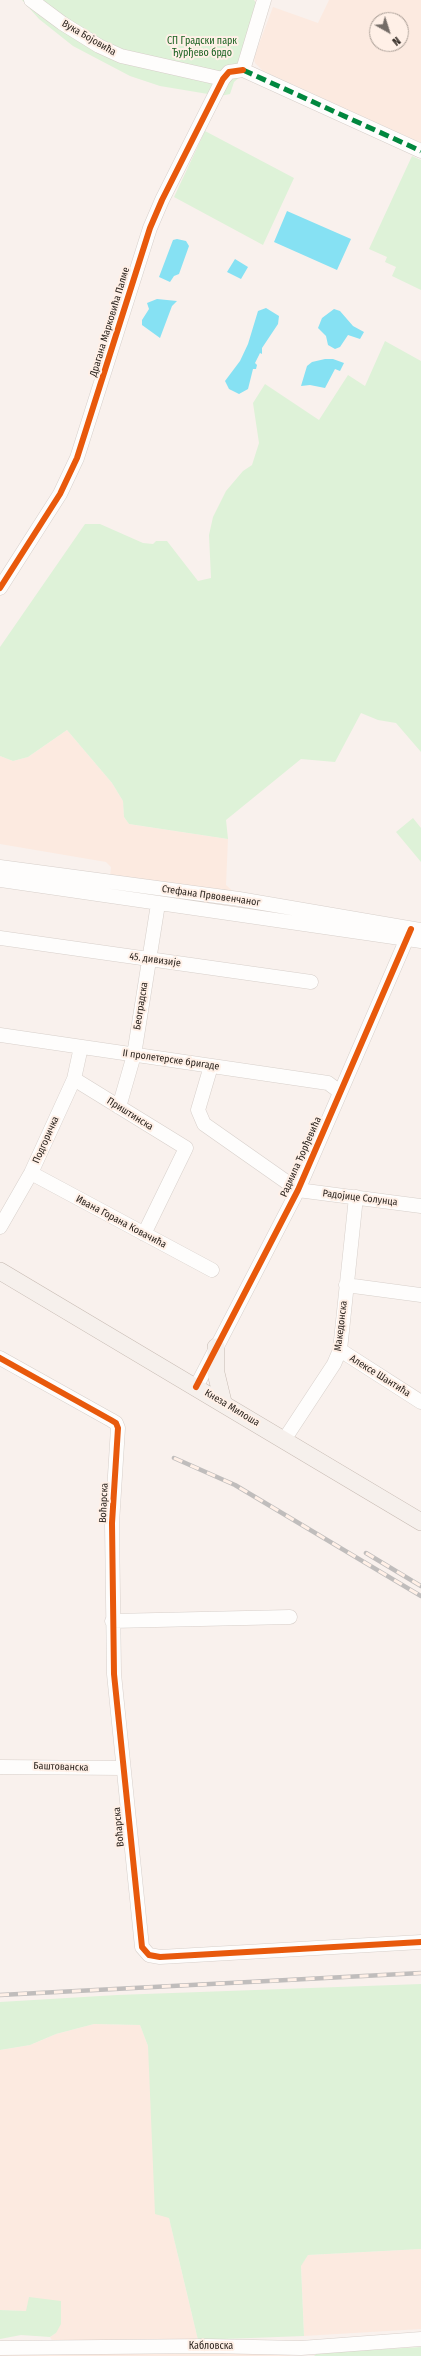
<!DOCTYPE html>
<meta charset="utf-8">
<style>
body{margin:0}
#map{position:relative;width:421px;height:2356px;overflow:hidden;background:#f9f1ed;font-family:"Fira Sans Condensed",sans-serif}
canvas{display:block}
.north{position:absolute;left:369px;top:12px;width:40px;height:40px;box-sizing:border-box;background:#fff0e7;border:1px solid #ab9f97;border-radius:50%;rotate:141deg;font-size:11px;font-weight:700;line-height:16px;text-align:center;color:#2d251f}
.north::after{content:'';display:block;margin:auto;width:14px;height:18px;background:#746c67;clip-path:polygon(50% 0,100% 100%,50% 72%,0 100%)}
</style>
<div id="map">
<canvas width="421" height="2356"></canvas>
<div class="north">N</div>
</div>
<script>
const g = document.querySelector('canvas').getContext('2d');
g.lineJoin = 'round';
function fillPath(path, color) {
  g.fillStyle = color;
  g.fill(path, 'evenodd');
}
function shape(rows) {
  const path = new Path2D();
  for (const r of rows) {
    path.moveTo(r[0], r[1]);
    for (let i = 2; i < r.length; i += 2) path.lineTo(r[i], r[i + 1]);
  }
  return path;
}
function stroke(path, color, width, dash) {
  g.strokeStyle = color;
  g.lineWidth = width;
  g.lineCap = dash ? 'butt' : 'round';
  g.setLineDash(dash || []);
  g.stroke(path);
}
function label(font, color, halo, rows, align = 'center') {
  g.font = font + ' "Fira Sans Condensed",sans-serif';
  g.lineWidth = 4;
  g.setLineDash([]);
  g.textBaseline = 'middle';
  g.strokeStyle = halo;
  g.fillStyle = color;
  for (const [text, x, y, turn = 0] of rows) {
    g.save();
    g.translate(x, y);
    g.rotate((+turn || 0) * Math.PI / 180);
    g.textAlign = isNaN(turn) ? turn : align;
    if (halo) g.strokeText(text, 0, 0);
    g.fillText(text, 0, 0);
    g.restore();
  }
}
const built = shape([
 [329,0,421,0,421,143,263,71,255,63,254,57,273,7,318,23],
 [377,20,401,20,401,44,377,44],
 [67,730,112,783,123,801,124,817,129,824,228,839,226,885,238,896,110,876,111,867,106,862,0,844,0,756,13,761,28,757],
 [94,2024,140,2025,148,2046,169,2218,198,2340,53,2342,50,2337,56,2333,26,2311,0,2310,0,2050,30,2045,56,2034],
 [421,2249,421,2329,304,2336,301,2265,308,2255],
 [0,2354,288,2354,291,2356,0,2356]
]);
const green = shape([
 [22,0,254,0,256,3,243,74,234,82,230,94,220,96,160,86,130,76,73,46,39,19],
 [205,131,294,178,263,245,174,197],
 [412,156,421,160,421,290,392,276,396,267,385,262,387,257,369,249],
 [385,341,421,361,421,752,396,723,378,720,361,713,335,762,301,759,226,820,228,839,129,824,124,817,123,801,112,783,67,730,28,757,13,761,0,756,0,647,85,524,100,524,143,543,153,544,156,541,167,541,198,581,211,578,209,535,213,517,226,491,243,471,252,465,259,443,253,403,265,384,319,420,348,375,365,386],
 [413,818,421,828,421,862,396,832],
 [421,1984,421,2249,308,2255,301,2266,304,2336,198,2340,169,2218,155,2214,148,2046,140,2025,94,2024,56,2034,30,2045,0,2050,0,2002,117,1995],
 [29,2297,61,2301,61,2324,56,2333,50,2337,21,2335,0,2339,0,2310,26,2311],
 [421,2347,421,2356,314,2356,317,2353]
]);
const water = shape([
 [287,211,351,239,337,270,274,242],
 [177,239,186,241,189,246,179,274,174,276,170,282,159,277,173,240],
 [235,259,248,267,241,279,227,272],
 [157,299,177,301,172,306,160,338,142,325,142,320,149,309,147,303],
 [266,308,279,316,278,324,262,348,262,354,260,353,255,363,257,365,256,369,253,369,248,389,239,394,229,389,225,381,240,361,248,344,258,311],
 [334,309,340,311,353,326,364,332,360,339,348,335,340,347,335,349,328,345,326,336,318,328,322,318],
 [325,359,333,359,344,363,340,371,335,369,325,388,310,385,301,386,307,366,312,362]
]);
const minor = shape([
 [31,0,62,23,99,46,121,56,223,79],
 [243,70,421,151],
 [243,70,264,0],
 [0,588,60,494,77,458,150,228,162,200,223,79,229,72,243,70],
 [0,867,239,899,421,930],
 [0,880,421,941],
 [0,938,311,982],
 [0,1035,328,1083,340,1092],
 [211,1066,198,1110,204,1124,298,1190,421,1206],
 [74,1079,186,1148,144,1234],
 [119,1107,134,1055,158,904],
 [31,1173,212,1270],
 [0,1227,31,1173,74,1079,81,1047],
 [346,1285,421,1295],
 [340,1350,421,1402],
 [0,1358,111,1420,116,1423,118,1428,112,1523,114,1674,142,1947,149,1955,160,1957,421,1942],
 [196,1387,298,1190,411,929],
 [284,1440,334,1364,340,1350,356,1197],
 [112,1621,290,1617],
 [0,1767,123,1768],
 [0,2348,207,2346,301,2348,421,2339]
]);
const major = shape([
 [0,1271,421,1522],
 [216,1347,216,1373,223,1402]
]);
const rail = shape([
 [174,1458,235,1485,421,1596],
 [366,1553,421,1586],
 [0,1995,421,1973]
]);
const quiet = shape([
 [243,70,421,151]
]);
const cycleway = shape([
 [0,588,60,494,77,458,150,228,162,200,223,79,229,72,243,70],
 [0,1358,111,1420,116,1423,118,1428,112,1523,114,1674,142,1947,149,1955,160,1957,421,1942],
 [196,1387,298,1190,411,929]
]);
const streetNames = [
 ["Вука Бојовића",89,38,30],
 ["Драгана Марковића Палме",110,322,-73],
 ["Стефана Првовенчаног",211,896,8],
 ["45. дивизије",155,960,8],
 ["Београдска",141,1006,-81],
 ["II пролетерске бригаде",171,1060,8],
 ["Приштинска",130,1114,32],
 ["Подгоричка",46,1140,-66],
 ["Радмила Ђорђевића",301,1157,-66],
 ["Радојице Солунца",360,1198,7],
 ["Ивана Горана Ковачића",121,1222,28],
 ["Македонска",341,1326,-83],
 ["Алексе Шантића",380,1376,32],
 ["Кнеза Милоша",232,1408,31],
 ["Воћарска",104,1503,-87],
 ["Баштованска",61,1767,2],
 ["Воћарска",119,1827,-96],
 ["Кабловска",211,2346]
];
const parkNames = [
 ["СП Градски парк",202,41],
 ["Ђурђево брдо",202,53]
];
fillPath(built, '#fceae0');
fillPath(green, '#def2d8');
fillPath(water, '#86e1f3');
stroke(minor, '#d7cfca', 15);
stroke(major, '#c5b9b1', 18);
stroke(minor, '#fefdfc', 14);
stroke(major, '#f6f0ec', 17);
stroke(rail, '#c0bdbc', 4.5);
stroke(rail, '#fff0e7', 3, [9]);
stroke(quiet, '#00873e', 5, [10, 5]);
stroke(cycleway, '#e8590c', 6);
label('10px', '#2d251f', '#fff0e7', streetNames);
label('10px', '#1a6120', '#fff0e7', parkNames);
</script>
